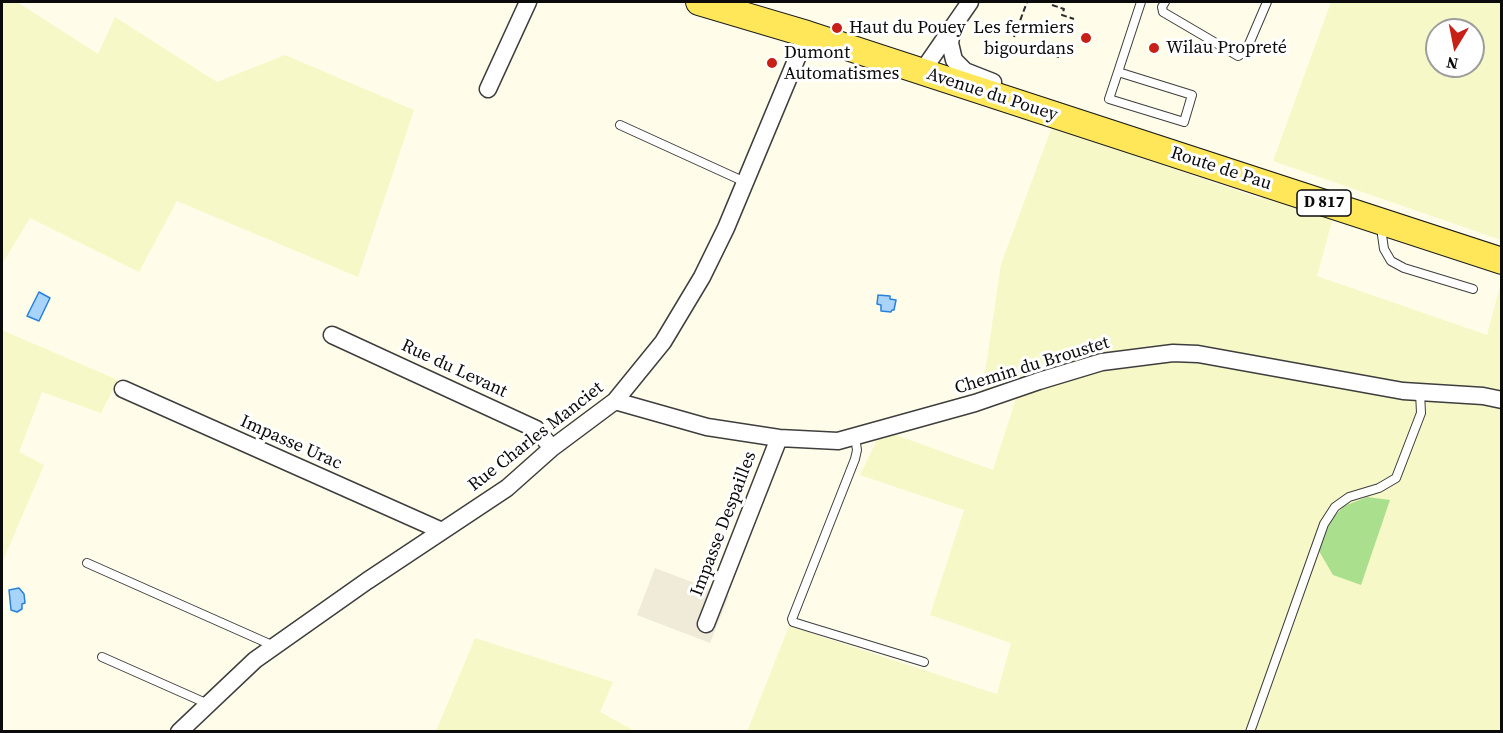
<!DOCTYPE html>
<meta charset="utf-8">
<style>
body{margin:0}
#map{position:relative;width:1503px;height:733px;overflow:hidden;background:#fffde9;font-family:"Source Serif 4",serif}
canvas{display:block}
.frame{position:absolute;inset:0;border:3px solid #0b0b0b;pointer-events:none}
.north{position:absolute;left:1425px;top:18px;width:60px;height:60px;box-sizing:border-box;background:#fff;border:2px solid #9d9d9d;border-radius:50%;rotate:190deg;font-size:16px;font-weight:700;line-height:24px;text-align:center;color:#0b0b0b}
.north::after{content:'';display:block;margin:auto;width:21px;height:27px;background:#c72017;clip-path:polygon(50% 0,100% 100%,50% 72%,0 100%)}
</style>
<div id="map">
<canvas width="1503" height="733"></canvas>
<div class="frame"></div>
<div class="north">N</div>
</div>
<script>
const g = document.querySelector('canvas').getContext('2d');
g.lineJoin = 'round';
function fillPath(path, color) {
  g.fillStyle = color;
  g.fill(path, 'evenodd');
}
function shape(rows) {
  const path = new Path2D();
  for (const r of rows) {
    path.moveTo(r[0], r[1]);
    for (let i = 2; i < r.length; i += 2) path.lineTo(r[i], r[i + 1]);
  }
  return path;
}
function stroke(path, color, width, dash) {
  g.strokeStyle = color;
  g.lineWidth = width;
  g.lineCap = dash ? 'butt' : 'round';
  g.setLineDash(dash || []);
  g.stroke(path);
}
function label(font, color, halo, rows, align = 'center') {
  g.font = font + ' "Source Serif 4",serif';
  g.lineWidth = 6;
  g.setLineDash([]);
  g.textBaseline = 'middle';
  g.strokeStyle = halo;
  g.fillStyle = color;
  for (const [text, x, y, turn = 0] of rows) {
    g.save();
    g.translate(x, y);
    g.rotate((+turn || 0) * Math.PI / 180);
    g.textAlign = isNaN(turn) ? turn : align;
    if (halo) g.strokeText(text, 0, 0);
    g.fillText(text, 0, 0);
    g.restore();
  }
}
const farmland = shape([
 [2,2,17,2,98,54,115,17,217,82,285,55,414,110,358,277,177,201,139,272,30,218,2,264],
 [1331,2,1501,2,1501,240,1273,161],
 [1437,30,1473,30,1473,66,1437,66],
 [1052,127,1261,199,1263,193,1333,218,1317,276,1487,335,1501,282,1501,731,747,732,789,626,997,694,1011,643,930,615,964,510,860,475,878,438,893,434,993,470,1021,383,982,393,1001,264],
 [2,330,118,380,101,413,42,392,19,452,44,465,2,563],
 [475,638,613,682,600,712,635,731,436,731]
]);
const forest = shape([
 [1367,497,1390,500,1361,585,1333,575,1319,551,1331,520,1344,506]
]);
const plaza = shape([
 [655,568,729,596,710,643,637,615]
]);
const water = shape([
 [39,292,50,298,39,321,27,316,39,292],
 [878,295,890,296,890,299,896,300,894,310,892,310,891,312,881,311,881,305,877,304,878,295],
 [19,588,24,594,25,603,22,604,22,609,17,612,11,610,9,590,19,588]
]);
const path = shape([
 [1052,5,1064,9,1062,15,1074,19],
 [1014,37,1027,2],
 [1029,46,1059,57]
]);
const service = shape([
 [1165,2,1162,7,1163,12,1238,56,1246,51,1267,2],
 [1118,72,1192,95,1184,122,1109,99,1118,72,1141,2],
 [620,125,745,182],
 [1384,227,1382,235,1384,249,1391,261,1404,268,1473,289],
 [855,437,857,450,855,459,792,619,793,622,809,627,924,662],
 [87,563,274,646],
 [102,657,208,704],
 [1250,732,1324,524,1335,507,1349,497,1379,488,1396,478,1421,413,1420,392]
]);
const minor = shape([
 [953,26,950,43,954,60,965,71,993,82],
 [921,73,970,2],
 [488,89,528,2],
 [332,335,536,429,552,448],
 [123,389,442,531],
 [615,401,707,427,779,438,838,441,975,403,1039,381,1102,362,1173,353,1198,354,1403,391,1483,396,1502,400],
 [706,624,779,438],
 [179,732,255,660,367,581,507,488,552,448,615,401,663,342,702,277,726,228,807,34]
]);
const primary = shape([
 [699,2,807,34,1502,261]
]);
const markers = [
 [837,28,6,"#c72017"],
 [1086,38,6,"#c72017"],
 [1154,48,6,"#c72017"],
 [772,63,6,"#c72017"]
];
const shields = [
 [1324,203,54]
];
const shieldNames = [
 ["D 817",1324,203]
];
const poiNames = [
 ["Haut du Pouey",849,28],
 ["Les fermiers",1074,28,"right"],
 ["bigourdans",1074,49,"right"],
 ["Wilau Propreté",1166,48],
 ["Dumont",784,53],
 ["Automatismes",784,74]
];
const streetNames = [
 ["Avenue du Pouey",992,95,18],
 ["Route de Pau",1221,169,18],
 ["Chemin du Broustet",1032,366,-17],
 ["Rue du Levant",454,369,25],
 ["Rue Charles Manciet",536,437,-38],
 ["Impasse Urac",291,443,24],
 ["Impasse Despailles",724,524,-69]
];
fillPath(farmland, '#f7f8c7');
fillPath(forest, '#aadf8d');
fillPath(plaza, '#efebd8');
fillPath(water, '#a8d4fc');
stroke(water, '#2881da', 1.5);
stroke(service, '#3e3e3e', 10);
stroke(minor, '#3e3e3e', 19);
stroke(primary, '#1c1c1c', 28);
stroke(path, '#2d2d2d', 2, [6, 3]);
stroke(service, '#fff', 8);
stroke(minor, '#fff', 16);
stroke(primary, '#ffe759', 26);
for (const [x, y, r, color] of markers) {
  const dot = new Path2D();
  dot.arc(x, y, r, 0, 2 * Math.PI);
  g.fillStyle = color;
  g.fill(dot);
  stroke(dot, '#fff', 2);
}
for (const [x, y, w] of shields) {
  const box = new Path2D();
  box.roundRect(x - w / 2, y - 13, w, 26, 4.5);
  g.fillStyle = '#fff';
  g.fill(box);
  stroke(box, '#0b0b0b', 1.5);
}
label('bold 16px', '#0b0b0b', null, shieldNames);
label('18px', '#0b0b0b', '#fff', poiNames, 'left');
label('18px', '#0b0b0b', '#fff', streetNames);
</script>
